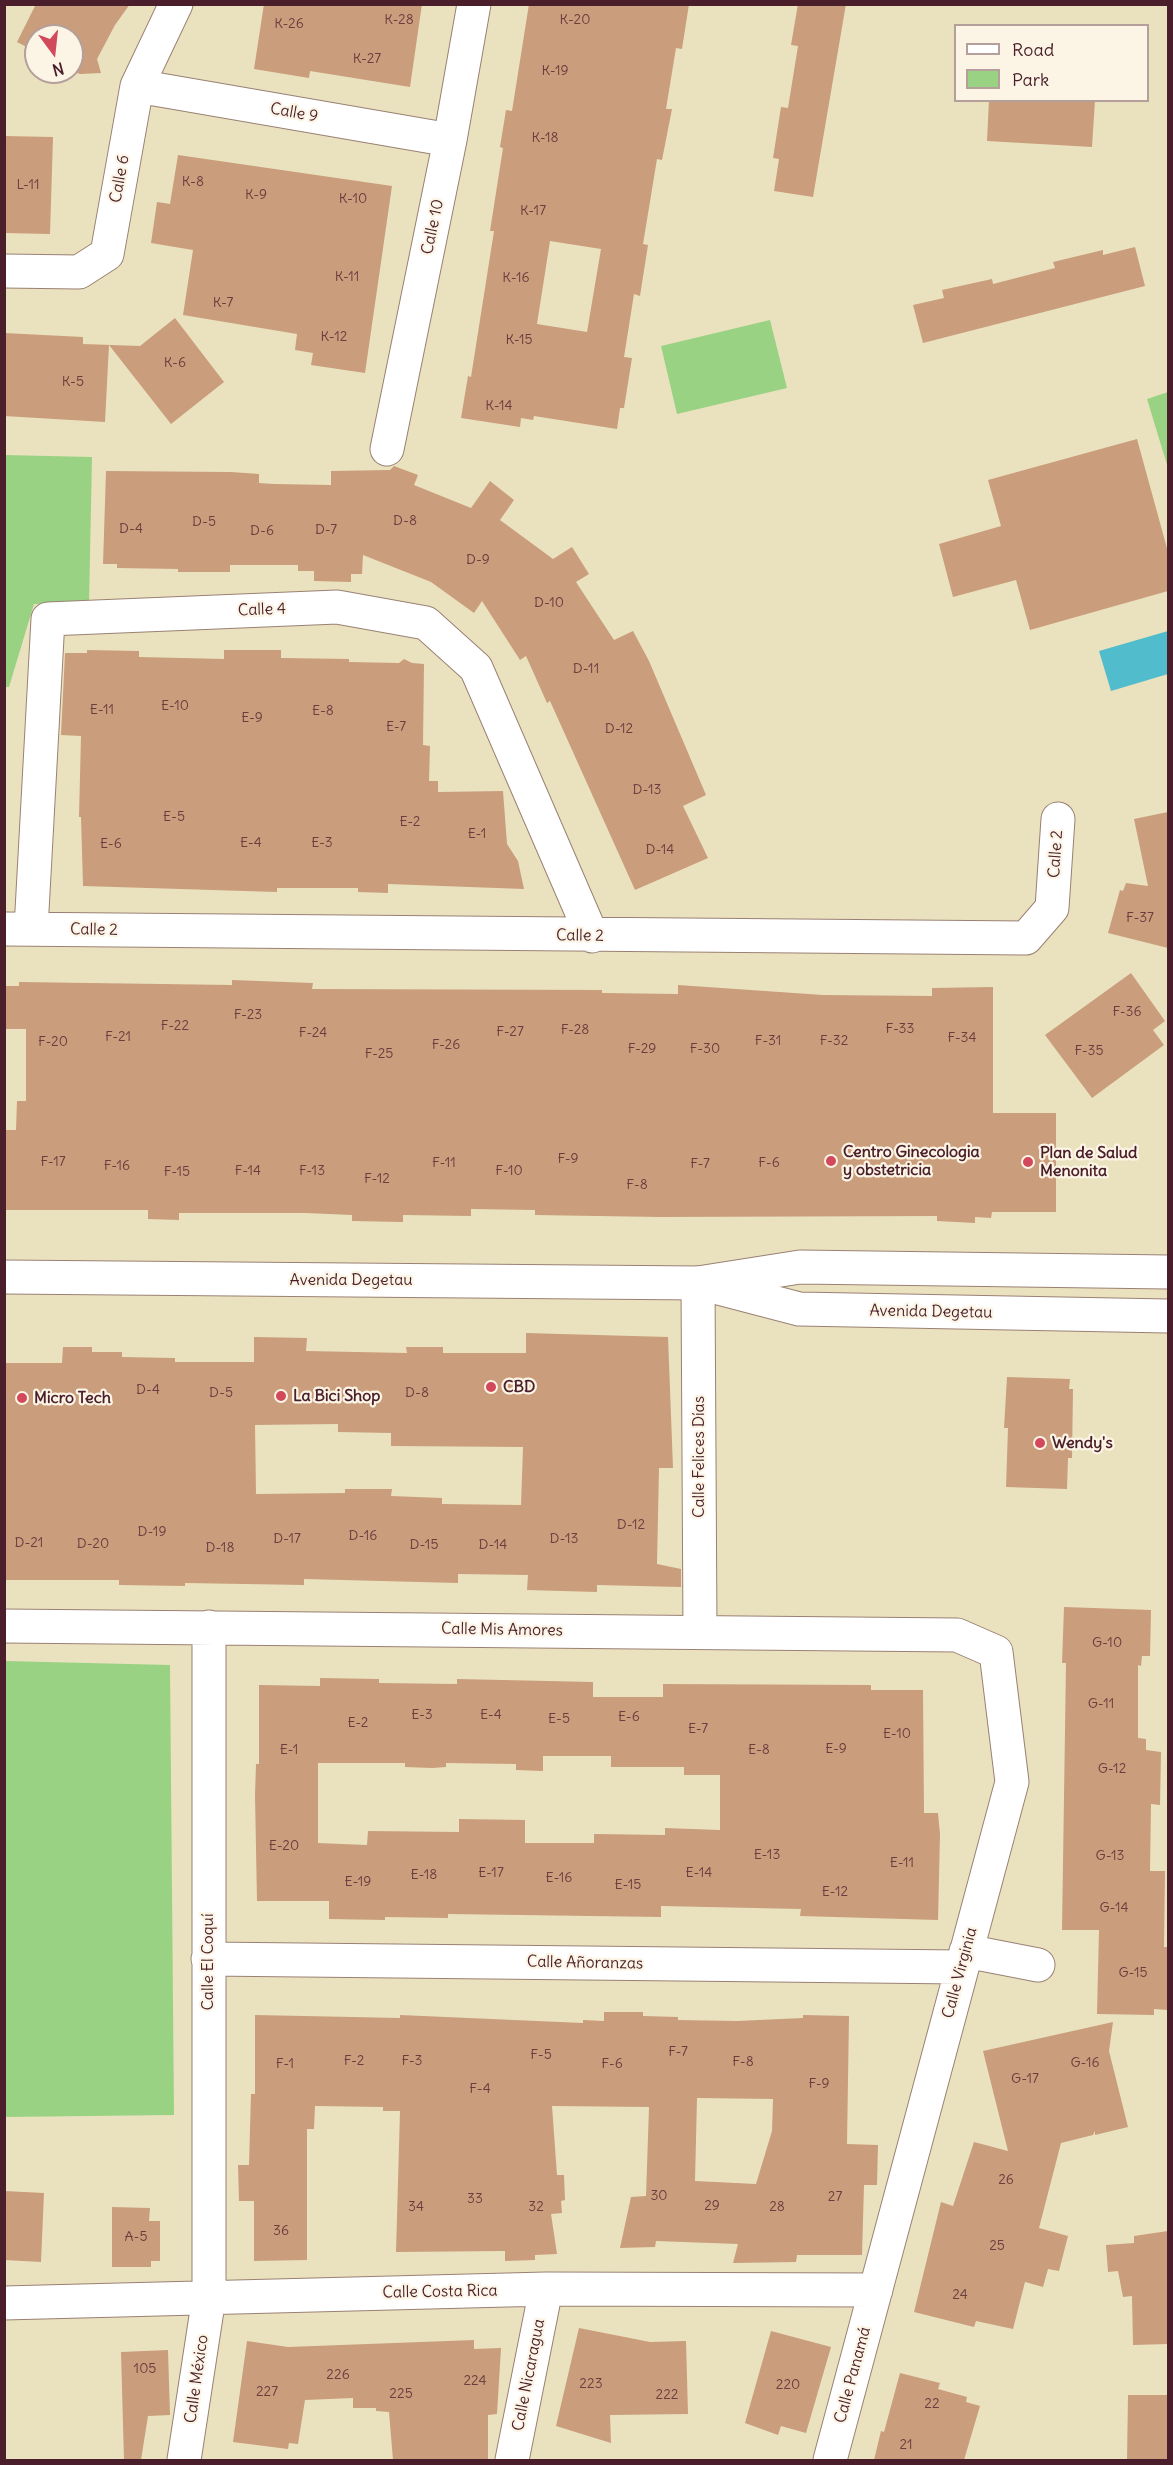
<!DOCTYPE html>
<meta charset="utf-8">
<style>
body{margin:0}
#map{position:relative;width:1173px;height:2465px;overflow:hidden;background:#eae2be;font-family:Delius,sans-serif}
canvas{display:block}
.frame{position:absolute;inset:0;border:6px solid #4a1f2b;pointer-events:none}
.legend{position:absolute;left:954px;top:24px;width:195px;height:78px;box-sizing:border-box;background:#fcf5e5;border:2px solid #b59f9b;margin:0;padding:8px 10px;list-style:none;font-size:18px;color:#4a1f2b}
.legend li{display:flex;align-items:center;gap:12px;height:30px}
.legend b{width:30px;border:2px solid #b59f9b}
.north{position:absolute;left:24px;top:24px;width:60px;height:60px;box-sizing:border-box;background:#fcf5e5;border:2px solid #b59f9b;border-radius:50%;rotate:165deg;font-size:16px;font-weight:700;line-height:24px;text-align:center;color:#4a1f2b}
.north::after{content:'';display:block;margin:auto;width:21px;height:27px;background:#d1495b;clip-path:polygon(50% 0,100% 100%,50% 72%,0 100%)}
</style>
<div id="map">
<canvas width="1173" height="2465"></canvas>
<div class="frame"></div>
<ul class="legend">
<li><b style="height:8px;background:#fff"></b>Road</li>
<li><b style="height:16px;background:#9ad284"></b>Park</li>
</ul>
<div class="north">N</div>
</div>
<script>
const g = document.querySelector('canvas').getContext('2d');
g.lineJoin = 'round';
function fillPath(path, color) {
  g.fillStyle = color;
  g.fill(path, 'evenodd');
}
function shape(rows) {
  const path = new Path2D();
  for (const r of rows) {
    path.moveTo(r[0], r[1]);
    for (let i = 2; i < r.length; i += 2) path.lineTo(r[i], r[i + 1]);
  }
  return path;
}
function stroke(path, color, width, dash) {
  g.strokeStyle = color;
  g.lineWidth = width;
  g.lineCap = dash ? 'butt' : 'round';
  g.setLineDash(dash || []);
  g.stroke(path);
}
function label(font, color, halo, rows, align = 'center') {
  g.font = font + ' Delius,sans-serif';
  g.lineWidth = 4.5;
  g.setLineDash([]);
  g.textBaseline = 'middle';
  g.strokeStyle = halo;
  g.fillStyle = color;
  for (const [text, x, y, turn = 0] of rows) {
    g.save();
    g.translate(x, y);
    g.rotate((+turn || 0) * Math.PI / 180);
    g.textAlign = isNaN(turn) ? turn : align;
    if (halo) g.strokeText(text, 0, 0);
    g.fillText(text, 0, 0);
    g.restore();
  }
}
const green = shape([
 [770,320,787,388,677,414,661,346],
 [1168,392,1168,468,1147,399],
 [5,455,92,457,89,605,34,604,9,687,5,687],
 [5,1661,170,1665,174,2115,5,2117]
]);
const water = shape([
 [1168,631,1168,674,1111,691,1099,651]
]);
const building = shape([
 [36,4,130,4,115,25,97,59,101,73,80,74,72,71,72,36,36,36,36,52,17,42],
 [264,4,422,4,410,87,310,71,309,78,254,69],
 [529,4,689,4,682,49,676,48,666,109,672,109,662,160,657,159,643,244,648,245,640,296,634,294,624,357,632,358,624,408,620,408,617,429,534,416,533,420,521,418,520,427,461,418,468,376,471,377,494,231,490,231,503,148,500,147,506,110,512,111],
 [550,241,601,249,587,332,537,324],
 [798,4,846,4,813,197,774,191,779,159,773,158,781,107,788,108,798,46,791,45],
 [989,100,1095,100,1092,147,987,141],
 [4,136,53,137,50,234,4,233],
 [178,155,392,186,365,373,311,365,313,353,295,350,297,334,183,315,193,250,151,243,157,202,170,204],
 [1135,247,1145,286,923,343,913,305,944,298,942,290,992,279,993,284,1055,268,1053,262,1103,250,1103,255],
 [175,318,224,382,171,424,109,345,105,422,4,416,4,333,83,337,83,344,140,346],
 [1137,439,1168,552,1168,591,1030,630,1016,580,953,597,939,544,1001,526,988,480],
 [394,466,418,475,414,485,471,508,490,481,514,500,500,520,553,559,572,547,589,574,576,582,614,640,633,631,649,661,706,795,683,806,708,858,635,890,550,701,547,703,526,656,520,660,482,601,474,613,431,582,363,555,362,574,351,574,351,582,314,581,314,571,298,571,298,565,230,565,230,572,178,572,178,569,117,568,117,564,103,564,106,471,231,472,259,474,259,483,273,484,331,485,331,471,390,470],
 [87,650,139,651,139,657,224,659,224,650,281,650,281,658,349,659,349,662,399,663,404,659,412,663,424,664,423,745,430,746,429,781,438,781,438,792,503,791,507,844,518,861,524,889,388,884,388,893,358,892,358,888,277,888,277,892,83,886,81,817,79,817,81,736,61,735,65,653,87,653],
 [1168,812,1168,948,1108,933,1120,890,1123,891,1126,883,1148,886,1134,819],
 [1131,973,1165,1021,1153,1030,1164,1045,1092,1098,1045,1035],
 [232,980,313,983,312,989,602,990,602,993,678,994,678,985,823,995,932,996,932,988,993,987,993,1113,1056,1113,1056,1212,992,1212,991,1218,975,1217,975,1223,937,1221,937,1216,660,1217,535,1215,535,1210,471,1209,471,1216,403,1215,403,1222,352,1221,352,1215,306,1213,179,1213,179,1220,148,1219,148,1210,4,1210,4,1130,16,1130,17,1101,26,1101,26,1029,4,1029,4,986,19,986,19,982,232,985],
 [526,1333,668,1337,673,1468,659,1468,657,1564,681,1569,681,1587,597,1585,597,1592,527,1590,528,1575,458,1574,458,1583,304,1579,304,1585,185,1583,185,1586,119,1585,119,1580,4,1580,4,1363,62,1363,63,1347,92,1347,92,1352,122,1352,122,1357,175,1358,175,1362,254,1362,254,1337,307,1338,306,1351,407,1353,406,1347,443,1347,443,1353,526,1353],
 [338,1424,338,1432,391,1433,391,1446,523,1447,521,1505,442,1504,442,1498,391,1496,392,1489,345,1489,345,1493,256,1494,255,1425],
 [1007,1377,1070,1379,1069,1389,1073,1389,1072,1458,1068,1458,1067,1489,1006,1487,1008,1428,1004,1428],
 [1064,1607,1151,1610,1150,1656,1142,1656,1141,1666,1138,1665,1138,1738,1146,1739,1146,1750,1161,1752,1160,1805,1151,1804,1150,1871,1165,1871,1164,1947,1168,1947,1168,2010,1154,2009,1154,2015,1097,2014,1099,1930,1062,1930,1066,1663,1062,1663],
 [320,1678,379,1679,379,1683,457,1684,457,1679,593,1682,593,1697,663,1697,663,1684,871,1685,871,1690,923,1690,924,1813,938,1813,940,1834,938,1920,800,1916,801,1909,661,1906,661,1917,448,1914,448,1918,385,1917,385,1920,329,1919,329,1901,257,1901,255,1795,256,1764,259,1764,259,1685,320,1686],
 [543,1756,611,1756,611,1767,684,1767,684,1775,720,1775,720,1830,665,1828,665,1835,594,1834,594,1843,525,1843,525,1820,459,1819,459,1832,368,1831,367,1845,318,1843,318,1763,405,1763,405,1767,432,1768,446,1767,446,1763,516,1764,516,1770,543,1771],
 [604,2012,643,2012,643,2016,678,2017,678,2020,737,2021,803,2018,803,2015,849,2016,847,2144,878,2145,877,2185,864,2185,862,2255,797,2255,796,2262,733,2263,738,2244,656,2241,655,2247,620,2248,631,2197,646,2196,649,2107,552,2106,557,2175,564,2175,565,2200,561,2201,562,2213,551,2214,557,2254,535,2255,535,2260,505,2261,505,2251,396,2252,400,2111,383,2111,383,2107,315,2106,314,2129,307,2129,307,2260,254,2261,254,2201,239,2201,238,2165,249,2165,251,2094,255,2094,255,2015,400,2018,400,2015,583,2023,583,2020,604,2021],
 [697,2098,773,2099,772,2131,756,2184,695,2181],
 [1113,2022,1109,2051,1128,2127,1095,2135,1095,2131,1093,2135,1061,2143,1039,2228,1068,2236,1059,2271,1048,2269,1043,2287,1025,2282,1013,2329,976,2321,974,2327,914,2312,941,2202,953,2206,974,2142,1008,2151,983,2051],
 [4,2191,44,2193,41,2262,4,2260],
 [112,2207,150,2208,149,2221,160,2221,160,2261,151,2261,151,2267,112,2267],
 [1168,2231,1168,2344,1133,2345,1132,2296,1123,2297,1118,2271,1108,2272,1106,2245,1134,2243,1134,2236],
 [579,2328,650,2342,686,2341,688,2414,610,2415,611,2443,556,2426],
 [771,2331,831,2347,806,2433,781,2426,778,2435,745,2423],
 [474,2340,474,2349,501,2348,497,2414,488,2415,488,2460,393,2460,389,2412,376,2411,376,2408,353,2408,353,2398,305,2400,298,2444,289,2443,288,2449,233,2442,247,2341,288,2347],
 [168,2350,170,2415,148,2416,141,2460,124,2460,121,2352],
 [900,2373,940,2383,938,2389,967,2397,966,2402,980,2406,964,2460,874,2460,881,2431,884,2432],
 [1128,2395,1168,2395,1168,2460,1127,2460]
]);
const minor = shape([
 [137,86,450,140],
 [4,271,79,272,107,254,137,86,176,4],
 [387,449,450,140,474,4],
 [4,929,1026,938,1052,908,1058,819],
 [31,929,48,619,337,607,426,623,476,668,592,936],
 [698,1283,700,1632],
 [4,1626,957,1635,996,1652,1012,1782,830,2460],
 [966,1951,1038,1965],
 [208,1959,961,1967],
 [4,2303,546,2289,876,2290],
 [184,2460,209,2297,209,1627],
 [512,2460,546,2289]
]);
const major = shape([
 [4,1277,698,1283,800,1267,1168,1272],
 [711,1286,799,1309,1168,1316]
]);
const markers = [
 [831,1161,6,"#d1495b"],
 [1028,1162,6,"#d1495b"],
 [491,1387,6,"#d1495b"],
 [281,1396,6,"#d1495b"],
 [22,1398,6,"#d1495b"],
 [1040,1443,6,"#d1495b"]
];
const numberNames = [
 ["K-28",399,20],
 ["K-20",575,20],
 ["K-26",289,24],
 ["K-27",367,59],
 ["K-19",555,71],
 ["K-18",545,138],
 ["K-8",193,182],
 ["L-11",28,185],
 ["K-9",256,195],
 ["K-10",353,199],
 ["K-17",533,211],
 ["K-11",347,277],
 ["K-16",516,278],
 ["K-7",223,303],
 ["K-12",334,337],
 ["K-15",519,340],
 ["K-6",175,363],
 ["K-5",73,382],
 ["K-14",499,406],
 ["D-8",405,521],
 ["D-5",204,522],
 ["D-4",131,529],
 ["D-7",326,530],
 ["D-6",262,531],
 ["D-9",478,560],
 ["D-10",549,603],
 ["D-11",586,669],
 ["E-10",175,706],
 ["E-11",102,710],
 ["E-8",323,711],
 ["E-9",252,718],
 ["E-7",396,727],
 ["D-12",619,729],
 ["D-13",647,790],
 ["E-5",174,817],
 ["E-2",410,822],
 ["E-1",477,834],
 ["E-4",251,843],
 ["E-3",322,843],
 ["E-6",111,844],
 ["D-14",660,850],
 ["F-37",1140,918],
 ["F-36",1127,1012],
 ["F-23",248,1015],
 ["F-22",175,1026],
 ["F-33",900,1029],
 ["F-28",575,1030],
 ["F-27",510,1032],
 ["F-24",313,1033],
 ["F-21",118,1037],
 ["F-34",962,1038],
 ["F-31",768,1041],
 ["F-32",834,1041],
 ["F-20",53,1042],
 ["F-26",446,1045],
 ["F-29",642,1049],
 ["F-30",705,1049],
 ["F-35",1089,1051],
 ["F-25",379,1054],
 ["F-9",568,1159],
 ["F-17",53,1162],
 ["F-11",444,1163],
 ["F-6",769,1163],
 ["F-7",700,1164],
 ["F-16",117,1166],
 ["F-14",248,1171],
 ["F-13",312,1171],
 ["F-10",509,1171],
 ["F-15",177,1172],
 ["F-12",377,1179],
 ["F-8",637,1185],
 ["D-4",148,1390],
 ["D-5",221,1393],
 ["D-8",417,1393],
 ["D-12",631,1525],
 ["D-19",152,1532],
 ["D-16",363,1536],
 ["D-17",287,1539],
 ["D-13",564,1539],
 ["D-21",29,1543],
 ["D-20",93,1544],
 ["D-15",424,1545],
 ["D-14",493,1545],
 ["D-18",220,1548],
 ["G-10",1107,1643],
 ["G-11",1101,1704],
 ["E-3",422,1715],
 ["E-4",491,1715],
 ["E-6",629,1717],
 ["E-5",559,1719],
 ["E-2",358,1723],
 ["E-7",698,1729],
 ["E-10",897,1734],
 ["E-9",836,1749],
 ["E-1",289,1750],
 ["E-8",759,1750],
 ["G-12",1112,1769],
 ["E-20",284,1846],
 ["E-13",767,1855],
 ["G-13",1110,1856],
 ["E-11",902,1863],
 ["E-17",491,1873],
 ["E-14",699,1873],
 ["E-18",424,1875],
 ["E-16",559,1878],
 ["E-19",358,1882],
 ["E-15",628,1885],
 ["E-12",835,1892],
 ["G-14",1114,1908],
 ["G-15",1133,1973],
 ["F-7",678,2052],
 ["F-5",541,2055],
 ["F-2",354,2061],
 ["F-3",412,2061],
 ["F-8",743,2062],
 ["G-16",1085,2063],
 ["F-1",285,2064],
 ["F-6",612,2064],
 ["G-17",1025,2079],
 ["F-9",819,2084],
 ["F-4",480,2089],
 ["26",1006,2180],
 ["30",659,2196],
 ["27",835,2197],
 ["33",475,2199],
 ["29",712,2206],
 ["34",416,2207],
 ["32",536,2207],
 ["28",777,2207],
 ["36",281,2231],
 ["A-5",136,2237],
 ["25",997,2246],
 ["24",960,2295],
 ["105",145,2369],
 ["226",338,2375],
 ["224",475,2381],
 ["223",591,2384],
 ["220",788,2385],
 ["227",267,2392],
 ["225",401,2394],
 ["222",667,2395],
 ["22",932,2404],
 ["21",906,2445]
];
const streetNames = [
 ["Calle 9",294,113,10],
 ["Calle 6",120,179,-80],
 ["Calle 10",433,227,-78],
 ["Calle 4",262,610,-2],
 ["Calle 2",1056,854,-86],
 ["Calle 2",94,930,1],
 ["Calle 2",580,936,1],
 ["Avenida Degetau",351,1280],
 ["Avenida Degetau",931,1312,1],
 ["Calle Felices Días",699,1457,-90],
 ["Calle Mis Amores",502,1630,1],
 ["Calle El Coquí",208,1962,-90],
 ["Calle Añoranzas",585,1963,1],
 ["Calle Virginia",960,1973,-75],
 ["Calle Costa Rica",440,2292,-1],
 ["Calle Nicaragua",529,2375,-79],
 ["Calle Panamá",853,2375,-75],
 ["Calle México",197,2379,-82]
];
const poiNames = [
 ["Centro Ginecologia",843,1152],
 ["y obstetricia",843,1170],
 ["Plan de Salud",1040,1153],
 ["Menonita",1040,1171],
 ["CBD",503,1387],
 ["La Bici Shop",293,1396],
 ["Micro Tech",34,1398],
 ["Wendy's",1052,1443]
];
fillPath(green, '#9ad284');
fillPath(water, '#51bccc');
fillPath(building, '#ca9d7c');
stroke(minor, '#9a8074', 35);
stroke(major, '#9a8074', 35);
stroke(minor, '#fff', 33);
stroke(major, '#fff', 33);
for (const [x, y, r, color] of markers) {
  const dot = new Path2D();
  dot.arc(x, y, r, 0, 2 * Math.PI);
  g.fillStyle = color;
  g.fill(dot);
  stroke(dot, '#fcf5e5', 2);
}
label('14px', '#6a3e3f', null, numberNames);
label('16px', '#4a1f2b', '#fcf5e5', streetNames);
label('bold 16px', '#4a1f2b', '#fcf5e5', poiNames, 'left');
</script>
